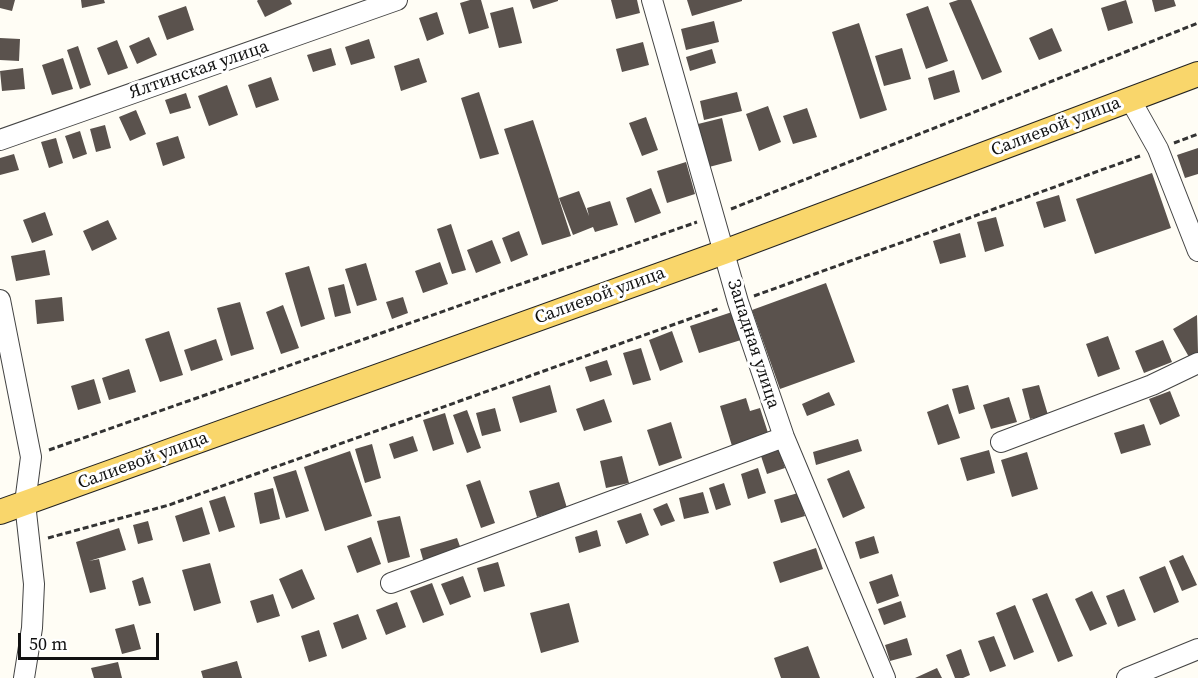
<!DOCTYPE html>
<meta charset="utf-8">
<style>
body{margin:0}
#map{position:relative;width:1198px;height:678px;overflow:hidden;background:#fffdf5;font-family:"Source Serif 4",serif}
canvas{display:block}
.scale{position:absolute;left:18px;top:633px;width:141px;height:27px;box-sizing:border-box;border:3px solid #111;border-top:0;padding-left:8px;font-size:18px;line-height:21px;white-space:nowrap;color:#111;-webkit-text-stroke:4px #fff;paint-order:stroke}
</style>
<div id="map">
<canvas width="1198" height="678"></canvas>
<div class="scale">50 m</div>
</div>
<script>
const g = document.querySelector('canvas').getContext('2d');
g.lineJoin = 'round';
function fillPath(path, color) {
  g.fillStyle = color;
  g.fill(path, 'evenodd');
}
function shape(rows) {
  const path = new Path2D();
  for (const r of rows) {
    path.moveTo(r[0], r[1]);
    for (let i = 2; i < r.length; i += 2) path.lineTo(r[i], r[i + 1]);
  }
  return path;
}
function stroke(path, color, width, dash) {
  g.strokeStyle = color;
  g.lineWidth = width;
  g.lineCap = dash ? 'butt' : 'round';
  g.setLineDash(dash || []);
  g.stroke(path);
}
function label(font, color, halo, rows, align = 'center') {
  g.font = font + ' "Source Serif 4",serif';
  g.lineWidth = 6;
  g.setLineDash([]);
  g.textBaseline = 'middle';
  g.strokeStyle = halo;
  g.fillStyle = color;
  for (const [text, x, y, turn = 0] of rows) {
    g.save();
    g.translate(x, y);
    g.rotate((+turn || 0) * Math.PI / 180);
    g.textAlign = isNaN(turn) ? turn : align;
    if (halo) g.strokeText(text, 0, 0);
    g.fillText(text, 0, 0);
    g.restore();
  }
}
const building = shape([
 [0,0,15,0,12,11,0,8],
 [81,0,104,0,105,3,82,8],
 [258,0,290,0,292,4,265,17,257,1],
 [470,0,481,0,489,28,469,34,460,3],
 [530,0,558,0,558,1,533,9],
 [611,0,637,0,640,13,616,19],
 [687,0,742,0,742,1,692,16],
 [958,0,971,0,1002,72,982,80,949,3],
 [1126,0,1133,23,1108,31,1101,8],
 [1152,0,1174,0,1176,6,1155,12],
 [186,6,194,30,167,40,158,16],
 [928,6,948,61,926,69,906,14],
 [513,7,522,43,499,48,490,13],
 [437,12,444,34,427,41,419,18],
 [714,21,719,42,686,50,681,29],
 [859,23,887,110,860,119,832,32],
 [1052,28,1062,51,1039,60,1029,38],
 [149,37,157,55,137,64,129,46],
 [0,38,20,39,19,61,0,60],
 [369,39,375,58,351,65,345,47],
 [117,40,128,68,108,75,97,48],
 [643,42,649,65,622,72,616,49],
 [78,46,91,85,80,89,67,50],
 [331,48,336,65,313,72,307,55],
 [902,48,911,79,884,86,875,56],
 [712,49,716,63,690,71,686,57],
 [63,58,73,89,52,95,42,65],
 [419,58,427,82,401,91,394,66],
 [23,68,25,89,2,91,0,71],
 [954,70,960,92,934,100,928,78],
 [271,77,279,100,256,108,248,85],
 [227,85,238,115,209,126,198,96],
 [479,92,499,154,480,159,461,98],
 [737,92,742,111,704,120,700,101],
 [186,93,191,108,170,114,165,100],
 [768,106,781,142,759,151,746,114],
 [807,108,817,137,793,144,783,116],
 [136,110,146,134,130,141,119,117],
 [646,117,658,150,642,156,629,123],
 [722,118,732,161,709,167,698,124],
 [533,120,571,236,542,245,504,129],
 [105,125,111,148,96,152,90,129],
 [80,131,87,154,73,159,65,136],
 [178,136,185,158,163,166,156,143],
 [56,138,63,163,49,168,41,142],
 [1198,148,1198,174,1185,178,1177,155],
 [14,154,19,170,0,175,0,158],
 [686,162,695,194,667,203,657,171],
 [1152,173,1171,228,1095,254,1076,199],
 [651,188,661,213,635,223,626,198],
 [579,191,589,216,587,208,610,201,618,225,595,232,593,227,573,235,559,198],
 [1059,195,1066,221,1044,228,1036,202],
 [45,212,53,235,32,243,23,220],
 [996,217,1004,246,985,252,977,222],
 [108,220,117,239,92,251,83,231],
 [451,224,466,270,452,274,437,229],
 [519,231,528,255,511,262,502,238],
 [960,233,966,257,940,264,933,241],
 [492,240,501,263,476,273,467,250],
 [45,250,50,275,16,281,11,256],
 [440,262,448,284,423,293,415,271],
 [366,263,377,300,357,306,345,269],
 [309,266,325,319,301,327,285,273],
 [826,283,855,362,780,389,752,310],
 [344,284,351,313,335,317,328,288],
 [62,297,64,321,37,324,35,300],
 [403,297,408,313,392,319,386,302],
 [240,302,254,349,231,356,217,308],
 [283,305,299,348,281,354,266,312],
 [732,312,741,340,699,353,690,326],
 [1197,315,1198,352,1189,357,1173,329],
 [169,331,183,375,160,382,145,339],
 [672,331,683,362,660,371,649,340],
 [1108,336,1120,369,1098,377,1086,344],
 [216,339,223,360,191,371,184,350],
 [1163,340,1172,362,1144,373,1135,351],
 [641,348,651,380,633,385,623,353],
 [607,360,612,375,590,382,585,367],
 [129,369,136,392,109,400,102,378],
 [94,379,101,403,78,410,71,386],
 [550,385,557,412,520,423,512,397],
 [968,385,975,409,959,414,952,389],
 [1039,385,1048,415,1030,419,1022,389],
 [1170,391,1180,416,1160,425,1149,399],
 [829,392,835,405,807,416,802,404],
 [1009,397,1017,422,991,429,983,405],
 [746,398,750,411,760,408,769,436,732,446,720,406],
 [604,399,612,422,584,431,576,409],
 [948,404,960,438,938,445,927,412],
 [495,408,501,431,482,436,476,413],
 [467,410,481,448,467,453,453,415],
 [445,413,454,444,433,451,423,420],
 [671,422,682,458,659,466,647,430],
 [1144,424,1151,445,1121,454,1114,433],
 [413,436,418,451,394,459,389,444],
 [858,439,862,451,816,465,813,452],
 [372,444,381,478,365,483,355,449],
 [779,450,785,468,767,474,761,456],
 [989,450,995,473,967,481,960,458],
 [350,451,372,516,325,531,304,467],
 [1027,452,1038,489,1012,497,1001,460],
 [622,456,629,483,606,488,600,461],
 [758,468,766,493,748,499,741,474],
 [296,470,309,511,286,518,273,477],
 [849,470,865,508,843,518,827,479],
 [480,480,495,523,481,528,466,485],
 [559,482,567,508,537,517,529,491],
 [724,483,731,505,716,510,709,488],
 [273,488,280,519,260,524,254,493],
 [703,492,709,513,684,519,679,498],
 [798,493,805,516,781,523,774,500],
 [225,496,235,527,219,532,209,501],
 [667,503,675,521,661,526,653,509],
 [202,507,210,534,183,542,175,516],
 [641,513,649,535,626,544,617,521],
 [400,516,410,557,388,563,377,521],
 [148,521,153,540,138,544,133,525],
 [119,528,126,550,89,561,99,559,106,589,90,593,76,542],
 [597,530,601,546,579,553,575,537],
 [874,536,879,553,860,559,855,542],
 [371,537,381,564,357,573,347,546],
 [457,538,462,552,424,563,420,549],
 [816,548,823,569,780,583,773,562],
 [1183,555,1197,585,1182,591,1169,561],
 [498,562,505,586,484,592,477,568],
 [210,563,221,603,194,611,182,570],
 [1165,566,1179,602,1154,613,1139,577],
 [302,569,315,599,292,609,279,579],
 [892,574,899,596,877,604,869,582],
 [463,576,471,597,450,605,441,584],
 [143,577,151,603,139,606,132,581],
 [432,583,444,615,423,623,410,591],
 [1124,589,1136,620,1118,627,1106,596],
 [1092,591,1107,624,1090,631,1075,599],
 [1047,593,1073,656,1058,662,1032,599],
 [273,594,280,616,257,623,250,601],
 [901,601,906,617,884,625,878,609],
 [397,602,406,627,386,635,376,610],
 [569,603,579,642,541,653,530,613],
 [1015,605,1034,652,1014,660,996,613],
 [358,614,367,639,342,649,333,623],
 [134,624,141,649,122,654,115,629],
 [319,630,327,656,309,662,301,636],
 [994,636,1006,666,990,672,978,641],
 [907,638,912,655,890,661,885,645],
 [808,646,820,678,781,678,774,658],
 [961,649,970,675,963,678,955,678,946,655],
 [237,661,242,678,203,678,201,671],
 [118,662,122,678,94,678,91,668],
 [937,668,942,678,915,678]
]);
const path = shape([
 [1174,143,1198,134],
 [731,209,1198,23],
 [754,296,1140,156],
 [49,450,697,222],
 [48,538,169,505,720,308]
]);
const minor = shape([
 [652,0,738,302,784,437,885,678],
 [1130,99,1158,149,1198,251],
 [0,140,397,0],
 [0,300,31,457,25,503,34,584,32,628,24,678],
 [1001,442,1152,385,1198,363],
 [391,583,784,437],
 [1127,678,1198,649]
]);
const major = shape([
 [0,512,724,252,1198,74]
]);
const streetNames = [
 ["Ялтинская улица",199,70,-19],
 ["Салиевой улица",1056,127,-21],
 ["Салиевой улица",600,296,-20],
 ["Западная улица",753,344,72],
 ["Салиевой улица",143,461,-20]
];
fillPath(building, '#5a524d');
stroke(minor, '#444', 22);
stroke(major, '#222', 26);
stroke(path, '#333', 3, [6, 3]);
stroke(minor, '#fff', 20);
stroke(major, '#f9d66b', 24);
label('18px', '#111', '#fff', streetNames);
</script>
